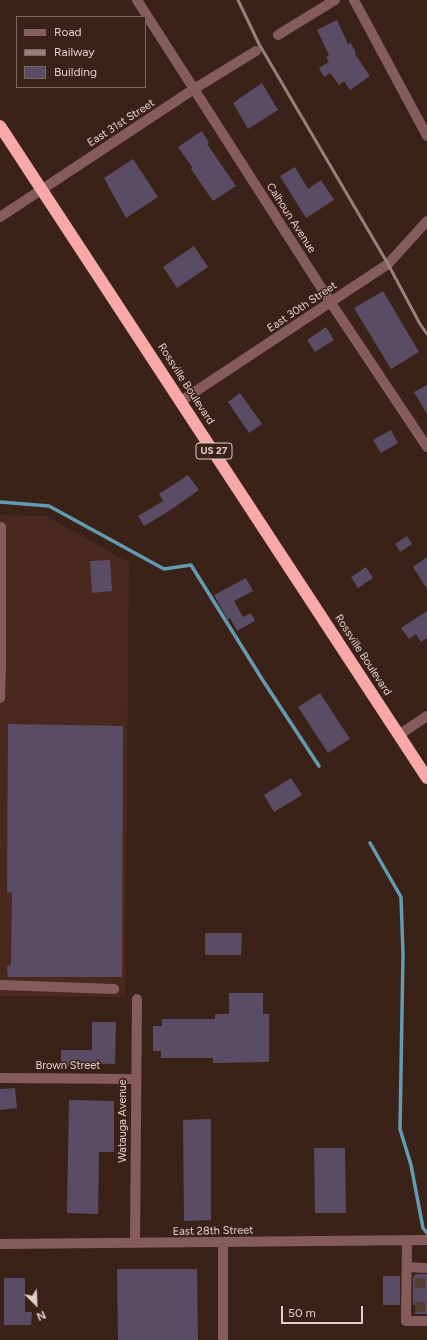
<!DOCTYPE html>
<style>
body{margin:0}
#map{position:relative;width:427px;height:1340px;overflow:hidden;background:#3b2219;font-family:Figtree,sans-serif}
canvas{display:block}
.legend{position:absolute;left:16px;top:16px;width:130px;height:72px;box-sizing:border-box;background:#3b2219;border:1px solid #7d675f;margin:0;padding:5px 7px;list-style:none;font-size:12px;color:#e0cfc8}
.legend li{display:flex;align-items:center;gap:8px;height:20px}
.legend b{width:20px;border:1px solid #7d675f}
.north{position:absolute;left:16px;top:1284px;width:40px;height:40px;-webkit-text-stroke:3px #3b2219;paint-order:stroke;rotate:156deg;font-size:11px;font-weight:700;line-height:16px;text-align:center;color:#e0cfc8}
.north::after{content:'';display:block;margin:auto;width:14px;height:18px;background:#e0cfc8;clip-path:polygon(50% 0,100% 100%,50% 72%,0 100%)}
.scale{position:absolute;left:281px;top:1306px;width:82px;height:18px;box-sizing:border-box;border:2px solid #e0cfc8;border-top:0;padding-left:5px;font-size:12px;line-height:14px;white-space:nowrap;color:#e0cfc8;-webkit-text-stroke:3px #3b2219;paint-order:stroke}
</style>
<div id="map">
<canvas width="427" height="1340"></canvas>
<ul class="legend">
<li><b style="height:5px;background:#855c5b"></b>Road</li>
<li><b style="height:5px;background:#97827a"></b>Railway</li>
<li><b style="height:11px;background:#5a4c64"></b>Building</li>
</ul>
<div class="north">N</div>
<div class="scale">50 m</div>
</div>
<script>
const g = document.querySelector('canvas').getContext('2d');
g.lineJoin = 'round';
function fillPath(path, color) {
  g.fillStyle = color;
  g.fill(path, 'evenodd');
}
function shape(rows) {
  const path = new Path2D();
  for (const r of rows) {
    path.moveTo(r[0], r[1]);
    for (let i = 2; i < r.length; i += 2) path.lineTo(r[i], r[i + 1]);
  }
  return path;
}
function stroke(path, color, width, dash) {
  g.strokeStyle = color;
  g.lineWidth = width;
  g.lineCap = dash ? 'butt' : 'round';
  g.setLineDash(dash || []);
  g.stroke(path);
}
function label(font, color, halo, rows, align = 'center') {
  g.font = font + ' Figtree,sans-serif';
  g.lineWidth = 3;
  g.setLineDash([]);
  g.textBaseline = 'middle';
  g.strokeStyle = halo;
  g.fillStyle = color;
  for (const [text, x, y, turn = 0] of rows) {
    g.save();
    g.translate(x, y);
    g.rotate((+turn || 0) * Math.PI / 180);
    g.textAlign = isNaN(turn) ? turn : align;
    if (halo) g.strokeText(text, 0, 0);
    g.fillText(text, 0, 0);
    g.restore();
  }
}
const built = shape([
 [0,515,45,516,129,562,125,997,0,996]
]);
const stream = shape([
 [0,502,49,506,164,569,191,565,262,679,319,766],
 [370,843,401,897,403,954,400,1129,411,1165,423,1228,427,1233]
]);
const building = shape([
 [337,20,348,44,351,43,356,53,355,54,370,76,350,90,344,81,339,85,330,73,324,77,319,68,329,62,326,57,329,55,317,30],
 [262,83,278,110,248,129,233,103],
 [202,131,209,143,207,144,236,186,213,201,191,169,192,167,178,147],
 [133,159,158,197,126,218,104,178],
 [295,167,308,189,321,180,334,200,306,218,280,176],
 [194,246,208,267,177,288,163,267],
 [383,291,419,352,391,369,354,308],
 [326,327,334,340,315,352,307,340],
 [427,385,427,414,414,392],
 [240,393,262,424,249,433,228,402],
 [391,430,398,443,381,453,373,440],
 [188,475,199,490,166,513,144,526,138,516,163,501,159,494],
 [407,536,412,544,400,552,395,544],
 [427,557,427,589,413,567],
 [110,560,112,591,92,593,90,561],
 [366,567,373,578,358,588,351,577],
 [246,578,253,591,234,601,243,617,251,613,255,621,237,631,230,618,228,620,214,595],
 [427,611,427,638,421,642,416,634,409,639,401,628],
 [320,693,350,739,328,753,298,707],
 [8,724,123,726,122,977,8,977,7,966,11,965,12,892,7,893],
 [291,778,302,795,274,812,264,795],
 [205,933,242,933,241,955,205,955],
 [229,993,263,993,263,1014,269,1014,269,1062,213,1063,213,1058,161,1058,161,1051,153,1051,153,1026,162,1026,162,1019,215,1019,215,1014,229,1014],
 [92,1022,116,1022,115,1064,84,1063,84,1065,61,1066,61,1050,92,1050],
 [15,1088,17,1108,0,1110,0,1089],
 [69,1100,114,1101,114,1152,99,1152,98,1214,67,1213],
 [211,1119,211,1220,184,1221,183,1120],
 [314,1148,345,1148,346,1213,315,1213],
 [117,1269,197,1269,198,1340,118,1340],
 [415,1274,427,1274,427,1314,415,1314,415,1305,413,1305,413,1276,415,1276],
 [383,1276,400,1276,400,1305,383,1305],
 [4,1278,25,1278,25,1312,32,1312,31,1325,4,1325]
]);
const minorTunnel = shape([
 [415,1283,427,1283],
 [415,1307,427,1307]
]);
const minor = shape([
 [137,0,331,303,427,447],
 [354,0,427,136],
 [278,35,335,0],
 [0,217,194,89,256,51],
 [181,401,388,264,427,221],
 [0,698,1,668,1,527],
 [399,735,427,716],
 [0,985,114,989],
 [0,1078,135,1079],
 [407,1241,406,1321,427,1321],
 [135,1243,137,999],
 [0,1244,427,1240],
 [407,1267,427,1268],
 [223,1340,223,1243]
]);
const highway = shape([
 [0,126,427,778]
]);
const rail = shape([
 [238,0,259,44,388,264,420,324,427,334]
]);
const shields = [
 [214,451,36]
];
const shieldNames = [
 ["US 27",214,451]
];
const streetNames = [
 ["East 31st Street",121,123,-33],
 ["Calhoun Avenue",291,218,57],
 ["East 30th Street",302,307,-34],
 ["Rossville Boulevard",186,384,57],
 ["Rossville Boulevard",363,655,57],
 ["Brown Street",68,1066],
 ["Watauga Avenue",123,1121,-90],
 ["East 28th Street",213,1231,-1]
];
fillPath(built, '#49291d');
stroke(stream, '#639bb0', 3.5);
fillPath(building, '#5a4c64');
stroke(minorTunnel, '#543c33', 10, [10, 5]);
stroke(minor, '#855c5b', 10);
stroke(highway, '#f8a8a7', 12);
stroke(rail, '#97827a', 3);
for (const [x, y, w] of shields) {
  const box = new Path2D();
  box.roundRect(x - w / 2, y - 8, w, 16, 3);
  g.fillStyle = '#3b2219';
  g.fill(box);
  stroke(box, '#e0cfc8', 1);
}
label('bold 10px', '#e0cfc8', null, shieldNames);
label('11px', '#e0cfc8', '#3b2219', streetNames);
</script>
